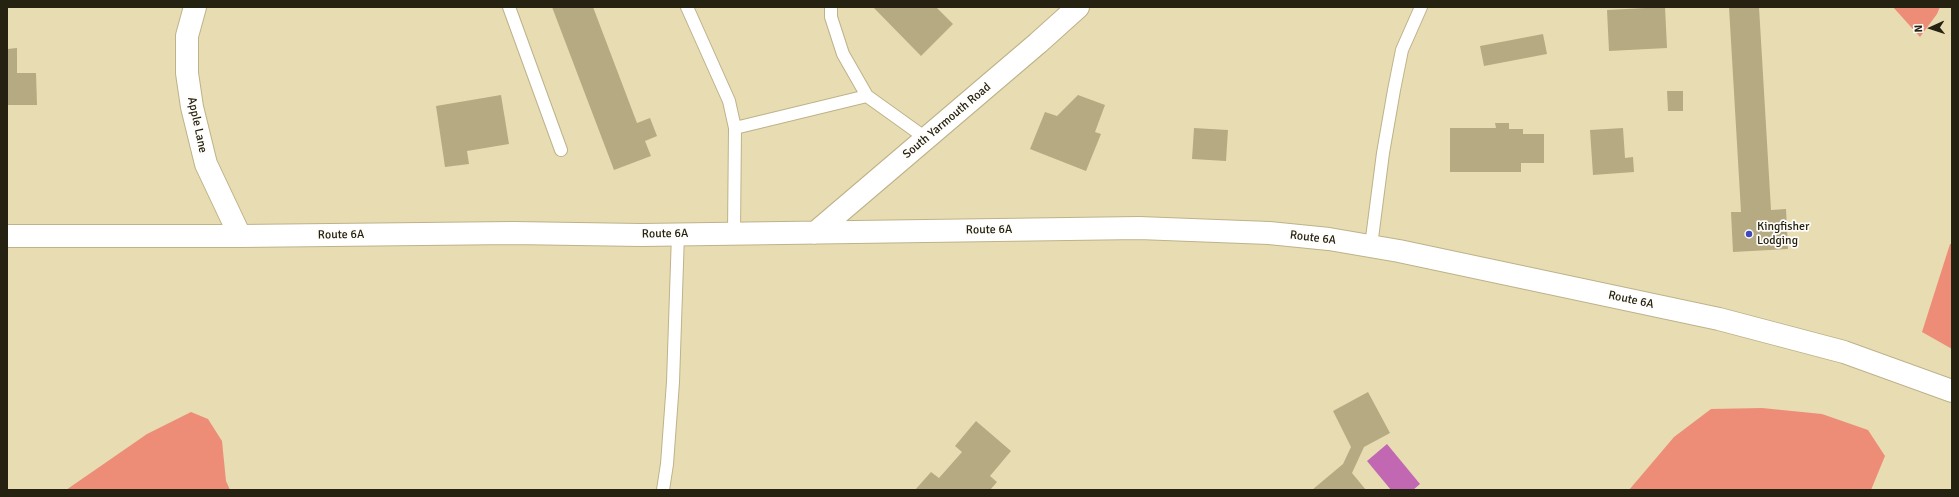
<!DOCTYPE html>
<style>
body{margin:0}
#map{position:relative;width:1959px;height:497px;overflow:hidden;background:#e8dcb2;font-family:Signika,sans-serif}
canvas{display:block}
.frame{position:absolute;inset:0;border:8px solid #262212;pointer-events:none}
.north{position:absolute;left:1911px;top:8px;width:40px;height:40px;-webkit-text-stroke:3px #fefdf9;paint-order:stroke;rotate:267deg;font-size:11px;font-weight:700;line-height:16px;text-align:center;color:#262212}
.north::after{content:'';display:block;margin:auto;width:14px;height:18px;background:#262212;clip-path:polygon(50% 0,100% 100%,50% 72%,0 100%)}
</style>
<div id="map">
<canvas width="1959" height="497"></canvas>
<div class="frame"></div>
<div class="north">N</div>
</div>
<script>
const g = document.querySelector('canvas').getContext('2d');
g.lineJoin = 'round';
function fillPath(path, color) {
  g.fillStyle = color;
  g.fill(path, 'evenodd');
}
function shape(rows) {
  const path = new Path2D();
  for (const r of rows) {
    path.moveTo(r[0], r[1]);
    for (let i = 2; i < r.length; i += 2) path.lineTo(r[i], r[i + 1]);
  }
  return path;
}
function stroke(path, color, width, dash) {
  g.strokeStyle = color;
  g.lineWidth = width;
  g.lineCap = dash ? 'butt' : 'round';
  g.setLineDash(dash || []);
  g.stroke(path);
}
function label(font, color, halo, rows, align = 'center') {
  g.font = font + ' Signika,sans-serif';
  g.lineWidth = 3.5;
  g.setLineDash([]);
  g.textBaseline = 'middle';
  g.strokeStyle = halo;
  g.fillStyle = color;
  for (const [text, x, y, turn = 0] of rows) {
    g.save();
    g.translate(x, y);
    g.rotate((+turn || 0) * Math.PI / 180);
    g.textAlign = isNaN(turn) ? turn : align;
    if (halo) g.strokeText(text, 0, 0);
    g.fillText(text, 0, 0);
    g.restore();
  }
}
const green = shape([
 [1893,7,1940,7,1937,14,1920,37],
 [1950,244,1952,244,1952,349,1922,332],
 [1762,408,1822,414,1868,430,1885,456,1871,490,1629,490,1674,437,1711,409],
 [191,412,208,419,222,441,226,481,230,490,66,490,147,434]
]);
const water = shape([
 [1387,444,1420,484,1413,490,1391,490,1367,461]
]);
const building = shape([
 [552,7,593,7,637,123,650,118,657,136,645,141,651,156,614,170],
 [873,7,936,7,953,24,921,56],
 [1665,7,1667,48,1609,51,1607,10],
 [1729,7,1759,7,1771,210,1786,209,1788,249,1733,252,1731,212,1741,212],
 [1543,34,1547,54,1484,66,1480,46],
 [17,48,17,73,36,73,37,105,7,105,7,49],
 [1667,91,1683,91,1683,111,1668,111],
 [501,95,509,144,467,151,469,164,445,167,436,106],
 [1078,95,1105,105,1095,132,1101,134,1086,171,1030,149,1045,112,1057,116],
 [1495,123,1509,123,1509,129,1523,129,1523,134,1544,134,1544,163,1521,163,1521,172,1450,172,1450,128,1496,128],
 [1194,128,1228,130,1226,161,1192,159],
 [1623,128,1625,158,1633,157,1634,172,1593,175,1590,130],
 [1368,392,1390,433,1364,447,1352,473,1366,490,1312,490,1343,464,1351,447,1333,411],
 [976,421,1011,451,990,476,997,482,990,490,915,490,931,472,939,478,962,452,955,446]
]);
const service = shape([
 [509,7,561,150],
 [687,7,729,101,735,128],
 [831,7,831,17,843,54,867,96],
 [734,233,735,128,867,96,927,139],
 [1371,246,1383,153,1394,90,1402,50,1421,7],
 [663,490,667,464,673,382,678,234]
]);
const minor = shape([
 [195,7,187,36,187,73,192,107,206,164,240,236]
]);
const secondary = shape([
 [815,233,1038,43,1078,7],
 [7,236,240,236,513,233,641,235,1139,228,1269,233,1329,239,1399,251,1719,319,1844,352,1952,391]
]);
const markers = [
 [1749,234,4,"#3f49bd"]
];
const streetNames = [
 ["South Yarmouth Road",947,121,-40],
 ["Apple Lane",197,125,78],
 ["Route 6A",989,230,-1],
 ["Route 6A",665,234,-1],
 ["Route 6A",341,235,-1],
 ["Route 6A",1313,238,7],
 ["Route 6A",1631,300,12]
];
const poiNames = [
 ["Kingfisher",1757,227],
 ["Lodging",1757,241]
];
fillPath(green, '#ed8d78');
fillPath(water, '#c268b3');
fillPath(building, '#b6aa82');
stroke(service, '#beb289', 14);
stroke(minor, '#beb289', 24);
stroke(secondary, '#beb289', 24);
stroke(service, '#fff', 12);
stroke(minor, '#fff', 22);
stroke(secondary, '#fff', 22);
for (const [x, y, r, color] of markers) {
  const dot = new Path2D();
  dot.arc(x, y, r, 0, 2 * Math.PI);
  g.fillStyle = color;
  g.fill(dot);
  stroke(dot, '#fefdf9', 1.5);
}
label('12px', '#262212', '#fefdf9', streetNames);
label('12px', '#262212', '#fefdf9', poiNames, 'left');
</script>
